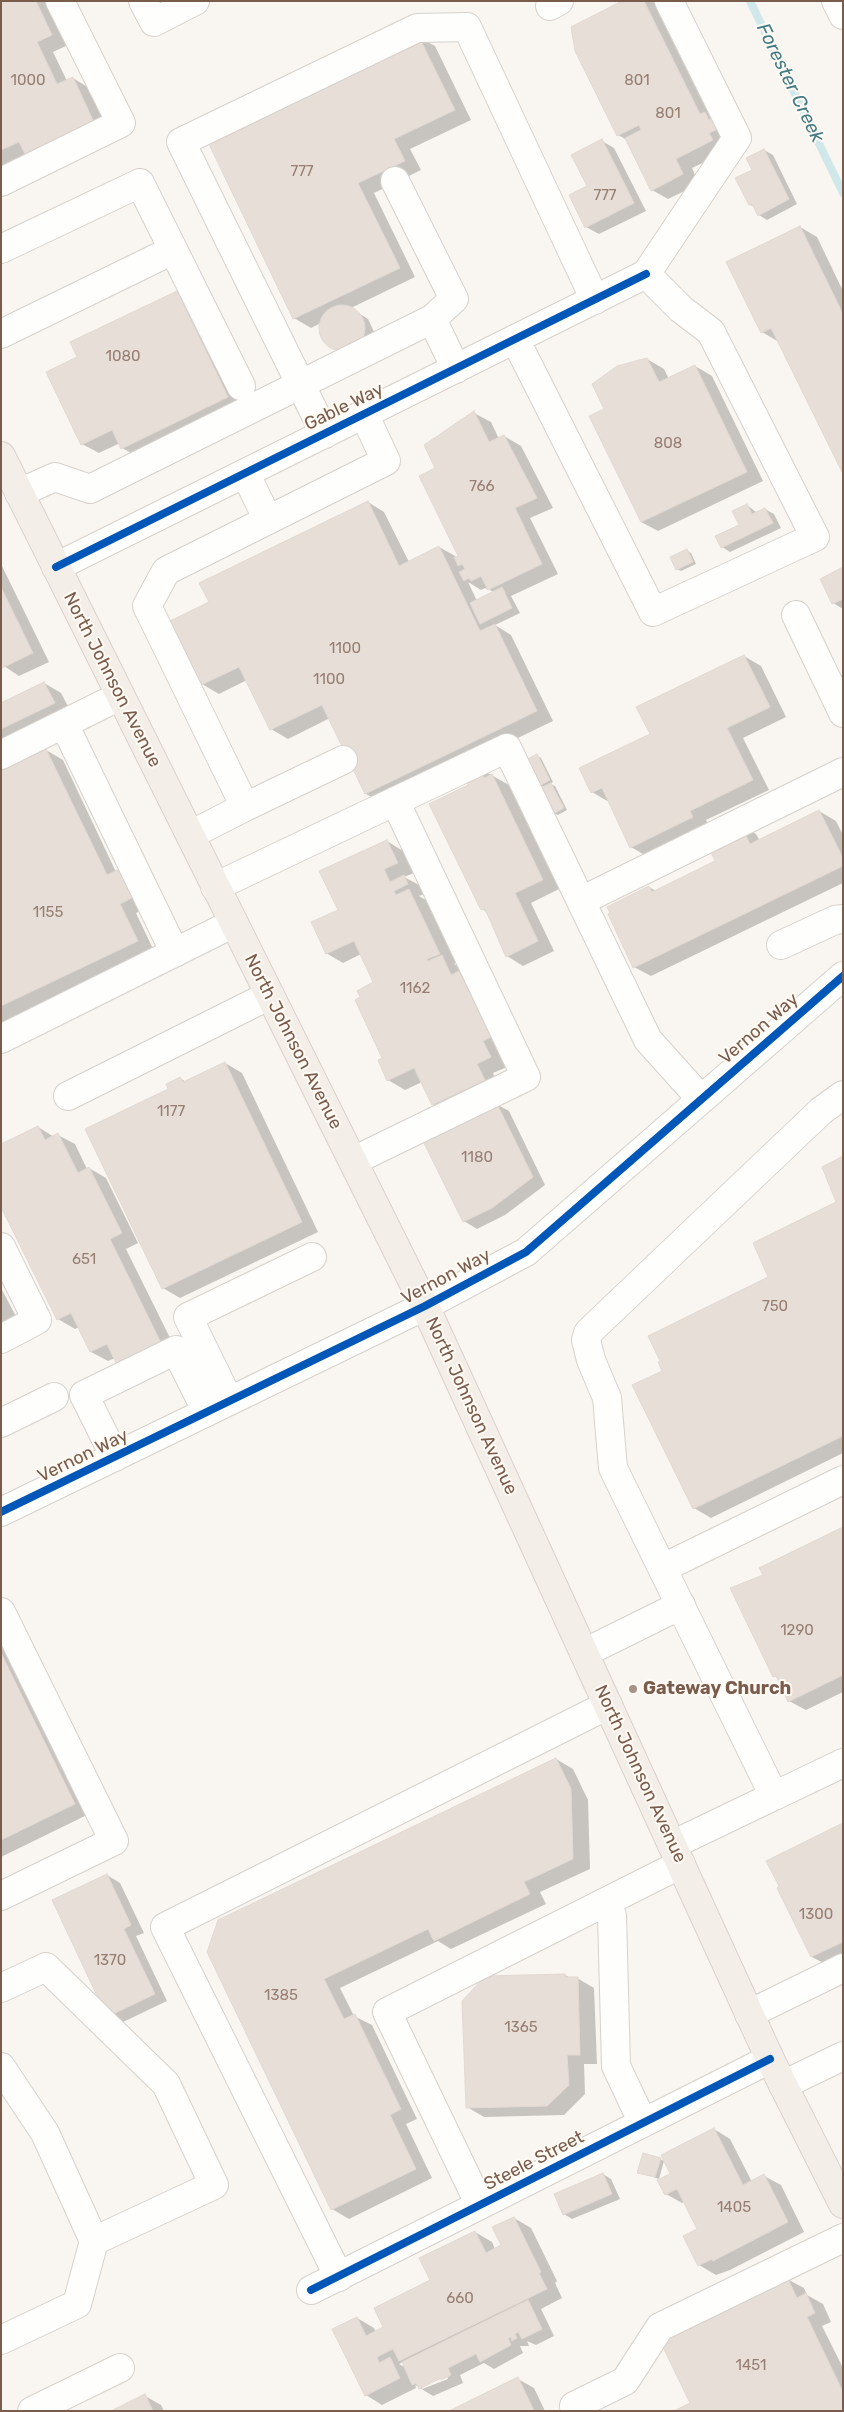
<!DOCTYPE html>
<style>
body{margin:0}
#map{position:relative;width:844px;height:2412px;overflow:hidden;background:#f9f5f0;font-family:Rubik,sans-serif}
canvas{display:block}
.frame{position:absolute;inset:0;border:2px solid #7a5c4d;pointer-events:none}
</style>
<div id="map">
<canvas width="844" height="2412"></canvas>
<div class="frame"></div>
</div>
<script>
const g = document.querySelector('canvas').getContext('2d');
g.lineJoin = 'round';
function fillPath(path, color) {
  g.fillStyle = color;
  g.fill(path, 'evenodd');
}
function shape(rows) {
  const path = new Path2D();
  for (const r of rows) {
    if (r.length === 3) {
      path.moveTo(r[0] + r[2], r[1]);
      path.arc(r[0], r[1], r[2], 0, 2 * Math.PI);
      continue;
    }
    path.moveTo(r[0], r[1]);
    for (let i = 2; i < r.length; i += 2) path.lineTo(r[i], r[i + 1]);
  }
  return path;
}
function stroke(path, color, width, dash) {
  g.strokeStyle = color;
  g.lineWidth = width;
  g.lineCap = dash ? 'butt' : 'round';
  g.setLineDash(dash || []);
  g.stroke(path);
}
function label(font, color, halo, rows, align = 'center') {
  g.font = font + ' Rubik,sans-serif';
  g.lineWidth = 4;
  g.setLineDash([]);
  g.textBaseline = 'middle';
  g.strokeStyle = halo;
  g.fillStyle = color;
  for (const [text, x, y, turn = 0] of rows) {
    g.save();
    g.translate(x, y);
    g.rotate((+turn || 0) * Math.PI / 180);
    g.textAlign = isNaN(turn) ? turn : align;
    if (halo) g.strokeText(text, 0, 0);
    g.fillText(text, 0, 0);
    g.restore();
  }
}
const shadow = shape([
 [1,1,44,1,49,4,68,45,53,52,67,81,73,78,89,88,113,138,1,167],
 [625,1,652,1,656,4,729,150,692,168,699,184,668,199,652,190,627,140,618,135],
 [418,37,435,46,471,120,410,149,421,170,374,193,415,277,351,308,368,319,374,332,370,347,344,356,323,341,320,335,321,323,311,328,294,318],
 [602,141,614,148,646,211,599,234,586,227,588,187],
 [764,150,773,155,797,204,767,220,759,215,755,207,750,205,754,171],
 [800,227,817,237,843,291,843,471,779,342,762,332],
 [177,292,193,302,244,407,139,457,122,448,120,443,99,453,82,444,79,358],
 [647,359,664,369,669,379,695,366,712,376,763,481,658,531,641,522],
 [474,413,491,422,499,439,504,436,521,446,553,508,530,518,558,574,511,596,520,613,495,625,511,635,553,721,383,803,366,794,330,718,288,739,271,729,247,680,219,694,202,684,210,603,368,502,384,512,409,562,439,547,457,557,459,556,436,469],
 [468,582,481,590,485,588,494,592,477,601],
 [747,505,757,513,765,509,774,514,781,528,730,552,722,547,740,525],
 [687,551,691,553,696,564,681,571,677,569],
 [1,564,49,662,19,676,1,664],
 [843,569,843,609,833,603],
 [744,656,761,666,786,717,743,738,769,790,706,820,709,826,648,857,631,847,609,802,592,792],
 [44,683,61,693,71,712,1,746,1,704],
 [46,750,63,760,116,872,153,905,136,913,154,951,1,1024,1,771],
 [537,756,541,758,553,782,550,784,555,786,567,810,558,815,554,813,544,787,540,785],
 [477,767,509,785,559,889,531,903,554,951,523,966,507,956,488,913,482,909,469,786],
 [819,811,836,821,843,835,843,883,651,976,634,967,649,887,656,891,717,861,740,825,756,834,760,841],
 [387,841,403,851,414,873,404,877,421,886,424,894,419,896,426,900,456,963,454,964,458,966,507,1067,493,1073,501,1090,450,1114,433,1104,422,1082,405,1090,388,1080,384,1059,361,998,375,983,361,954,343,963,326,953,339,910],
 [225,1063,242,1073,318,1232,180,1298,163,1288,170,1090,180,1078,186,1082],
 [496,1104,509,1111,545,1185,505,1215,477,1229,464,1221],
 [38,1127,54,1137,58,1135,75,1144,87,1169,89,1168,106,1178,138,1243,126,1249,177,1352,115,1358,108,1361,91,1352,79,1327,75,1329,58,1319],
 [843,1158,843,1453,711,1518,694,1508,770,1278,838,1203],
 [1,1288,19,1322,1,1336],
 [843,1529,843,1692,806,1710,789,1701,778,1678,774,1676,764,1575],
 [1,1630,91,1813,1,1857],
 [556,1759,573,1769,588,1800,590,1869,540,1892,546,1904,451,1949,438,1941,340,1988,354,2016,372,2025,417,2119,406,2124,432,2178,349,2219,332,2209,208,1952],
 [843,1825,843,1959,829,1966,812,1957],
 [107,1875,120,1883,144,1933,136,1936,167,2001,121,2023,108,2016],
 [565,1975,571,1978,577,1978,594,1988,597,2064,584,2064,585,2094,564,2115,484,2117,467,2107,485,1978],
 [714,2129,730,2139,752,2182,764,2176,781,2185,804,2232,730,2270,716,2275,699,2265,699,2229,685,2202,682,2203,666,2194,672,2174],
 [660,2159,664,2161,659,2179,639,2172],
 [603,2174,611,2179,620,2199,572,2219,564,2214],
 [514,2218,531,2228,557,2281,555,2283,562,2298,541,2309,554,2336,536,2345,527,2341,529,2346,520,2346,523,2353,494,2369,484,2363,460,2375,463,2383,433,2396,415,2385,416,2388,382,2405,366,2395,357,2318,374,2328,376,2332,385,2328,432,2281,475,2232,492,2242,495,2249,503,2246],
 [403,2362,406,2368,399,2364],
 [447,2376,448,2379,422,2389,422,2386],
 [787,2279,804,2288,807,2295,823,2304,831,2322,822,2326,843,2368,843,2411,691,2404],
 [518,2379,534,2388,545,2411,452,2411],
 [145,2396,161,2405,164,2411,114,2411]
]);
const stream = shape([
 [750,1,843,193]
]);
const building = shape([
 [1,1,36,1,52,35,37,42,57,84,73,77,97,129,29,162,19,142,1,150,1,1],
 [622,1,644,1,700,114,705,112,709,120,712,118,718,129,709,133,713,140,676,159,683,174,651,191,625,138,641,130,639,125,617,136,575,51,571,27,622,1],
 [418,35,455,110,394,139,405,161,358,183,400,268,293,319,206,138,418,35],
 [602,139,634,203,585,228,569,195,587,186,571,155,602,139],
 [764,149,789,199,758,216,752,204,749,205,735,178,752,170,746,158,764,149],
 [800,226,843,314,843,474,771,328,761,333,726,262,800,226],
 [177,291,228,397,121,449,112,430,81,445,46,372,77,357,70,342,177,291],
 [342,328,23],
 [647,358,659,382,695,365,747,472,641,522,589,416,604,409,592,384,617,366,647,358],
 [474,411,489,442,504,435,537,498,515,508,542,564,488,590,481,576,471,581,469,578,464,581,459,572,465,569,462,564,458,566,454,557,458,556,419,476,435,468,424,445,474,411],
 [368,501,399,566,439,546,480,631,495,624,537,711,365,794,322,705,270,730,239,667,201,685,170,621,209,602,199,583,368,501],
 [747,504,752,514,765,508,773,523,721,548,715,536,739,525,732,511,747,504],
 [687,549,693,562,676,570,670,557,687,549],
 [843,567,843,599,832,604,820,579,843,567],
 [1,587,33,653,2,668,1,667,1,587],
 [502,587,512,608,480,624,470,603,502,587],
 [744,655,770,707,727,728,753,780,690,811,693,817,630,848,602,788,591,793,579,768,650,734,636,707,744,655],
 [44,682,55,703,1,729,1,703,44,682],
 [46,749,107,875,123,867,137,895,120,904,138,941,1,1006,1,770,46,749],
 [537,754,550,780,539,786,526,760,537,754],
 [477,765,484,778,492,774,543,880,515,893,538,941,506,957,485,909,481,910,429,804,468,785,462,773,477,765],
 [551,783,564,808,553,814,540,788,551,783],
 [819,810,843,858,843,866,633,968,608,914,610,913,607,907,649,886,652,892,715,861,705,840,740,823,750,844,819,810],
 [387,840,398,863,384,869,390,882,404,875,408,884,394,891,396,895,409,889,440,954,427,959,428,961,442,955,451,975,459,971,491,1037,483,1041,491,1057,477,1064,485,1080,432,1105,414,1068,387,1081,378,1060,382,1058,355,1000,360,997,357,991,373,982,354,941,326,954,311,922,338,910,319,871,387,840],
 [225,1062,302,1222,162,1289,85,1129,168,1089,166,1084,180,1077,183,1082,225,1062],
 [496,1102,533,1177,492,1208,463,1222,422,1139,496,1102],
 [38,1126,45,1140,58,1133,78,1173,89,1167,122,1233,110,1239,161,1343,117,1365,107,1344,90,1352,71,1313,57,1320,1,1207,1,1144,38,1126],
 [843,1156,843,1436,693,1509,632,1385,662,1371,658,1362,660,1361,648,1336,768,1277,753,1243,836,1202,822,1167,843,1156],
 [843,1527,843,1675,788,1702,776,1676,773,1677,730,1588,763,1575,759,1568,843,1527],
 [1,1653,75,1804,1,1840,1,1653],
 [556,1758,571,1789,573,1859,524,1882,530,1894,434,1941,428,1929,324,1979,344,2019,355,2014,401,2109,390,2115,416,2169,331,2210,207,1952,218,1920,556,1758],
 [843,1823,843,1942,811,1957,777,1888,779,1886,766,1861,843,1823],
 [107,1874,131,1925,124,1929,155,1994,107,2017,52,1900,107,1874],
 [565,1974,565,1977,578,1977,580,2055,567,2055,569,2085,547,2106,466,2108,462,2001,485,1976,565,1974],
 [714,2128,743,2185,764,2174,788,2222,713,2261,712,2259,698,2266,683,2236,697,2229,677,2189,665,2195,657,2180,670,2174,661,2155,714,2128],
 [643,2153,661,2158,655,2177,637,2173,643,2153],
 [603,2173,612,2194,563,2215,554,2194,603,2173],
 [514,2217,541,2272,539,2273,547,2289,399,2361,393,2349,377,2357,379,2363,390,2357,400,2378,365,2396,332,2329,357,2317,366,2336,383,2327,374,2308,430,2280,419,2258,475,2231,486,2253,501,2245,492,2227,514,2217],
 [787,2277,797,2298,806,2293,815,2313,807,2317,843,2392,843,2411,674,2411,690,2403,659,2339,787,2277],
 [528,2300,542,2329,522,2339,518,2332,515,2334,517,2338,512,2341,511,2337,508,2338,511,2345,480,2362,476,2354,448,2368,451,2375,441,2380,441,2378,419,2389,416,2383,412,2385,402,2362,528,2300],
 [518,2377,534,2411,449,2411,518,2377],
 [145,2394,153,2411,111,2411,145,2394]
]);
const minor = shape([
 [143,1,154,22,195,1],
 [836,1,843,15],
 [550,6,559,1],
 [395,181,454,299,432,319],
 [1,182,121,123,60,1],
 [1,249,140,183,241,386],
 [1,334,173,250],
 [515,339,653,612,815,537,711,332,681,309,646,274],
 [325,434,181,142,417,28,467,27,595,300],
 [245,473,268,520,166,571,147,606,245,807,343,760],
 [19,493,55,477,90,489,432,319,456,369],
 [268,520,386,461,364,414],
 [56,567,646,274,737,138,669,1],
 [796,615,843,713],
 [64,724,175,953],
 [1,755,120,696],
 [190,835,245,807],
 [215,887,507,748,648,1040,701,1099],
 [581,901,843,772],
 [781,945,835,920,843,919],
 [1,1039,234,923],
 [843,1095,821,1111,596,1325,588,1333,586,1340,591,1360,607,1398,613,1468,774,1796,843,1763],
 [68,1096,270,995],
 [353,1161,526,1077,395,801],
 [1,1247,37,1320,1,1339],
 [229,1401,188,1317,312,1257],
 [1,1423,54,1397],
 [115,1457,84,1395,176,1350,207,1412],
 [1,1512,425,1306,526,1252,843,976],
 [663,1568,843,1480],
 [1,1612,114,1841,1,1896],
 [584,1653,681,1605],
 [672,1845,774,1796],
 [605,1902,612,1915,616,2066,643,2123],
 [1,1988,46,1967,166,2084,214,2185,94,2241],
 [749,2014,843,1968],
 [1,2067,45,2133,94,2241,77,2304,1,2340],
 [783,2085,843,2056],
 [480,2205,387,2012,681,1864],
 [339,2277,165,1927,608,1705],
 [311,2290,770,2059],
 [32,2411,120,2368],
 [576,2411,574,2406,625,2381,660,2327,843,2238]
]);
const major = shape([
 [1,456,425,1306,770,2059,843,2204]
]);
const cycleway = shape([
 [56,567,646,274],
 [1,1512,425,1306,526,1252,843,976],
 [311,2290,770,2059]
]);
const markers = [
 [633,1689,5,"#a69286"]
];
const numberNames = [
 ["1000",28,81],
 ["801",637,81],
 ["801",668,114],
 ["777",302,172],
 ["777",605,196],
 ["1080",123,357],
 ["808",668,444],
 ["766",482,487],
 ["1100",345,649],
 ["1100",329,680],
 ["1155",48,913],
 ["1162",415,989],
 ["1177",171,1112],
 ["1180",477,1158],
 ["651",84,1260],
 ["750",775,1307],
 ["1290",797,1631],
 ["1300",816,1915],
 ["1370",110,1961],
 ["1385",281,1996],
 ["1365",521,2028],
 ["1405",734,2208],
 ["660",460,2299],
 ["1451",751,2366]
];
const streetNames = [
 ["Gable Way",344,407,-26],
 ["North Johnson Avenue",112,680,63],
 ["Vernon Way",759,1029,-41],
 ["North Johnson Avenue",293,1042,63],
 ["Vernon Way",446,1277,-28],
 ["North Johnson Avenue",471,1406,65],
 ["Vernon Way",83,1456,-26],
 ["North Johnson Avenue",640,1774,65],
 ["Steele Street",534,2161,-27]
];
const poiNames = [
 ["Gateway Church",643,1689]
];
const waterNames = [
 ["Forester Creek",790,83,64]
];
fillPath(shadow, '#0003');
stroke(stream, '#d0e8ea', 8);
fillPath(building, '#e6ded7');
stroke(building, '#e2d8d2', 1);
stroke(minor, '#d7d1cb', 30);
stroke(major, '#dad1cc', 30);
stroke(minor, '#fefefd', 28);
stroke(major, '#f3eee8', 28);
stroke(cycleway, '#0057b8', 8);
for (const [x, y, r, color] of markers) {
  const dot = new Path2D();
  dot.arc(x, y, r, 0, 2 * Math.PI);
  g.fillStyle = color;
  g.fill(dot);
  stroke(dot, '#fffaf3', 2);
}
label('15px', '#977e72', null, numberNames);
label('18px', '#7a5c4d', '#fffaf3', streetNames);
label('bold 18px', '#7a5c4d', '#fffaf3', poiNames, 'left');
label('italic 19px', '#437c86', '#fffaf3', waterNames);
</script>
